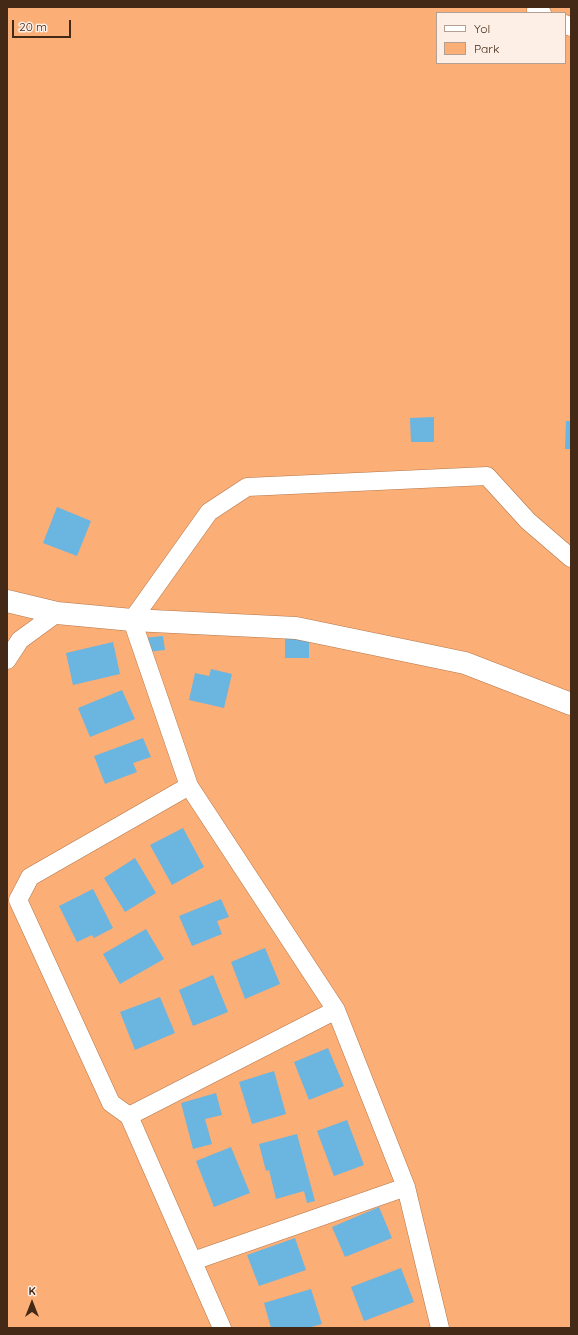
<!DOCTYPE html>
<style>
body{margin:0}
#map{position:relative;width:578px;height:1335px;overflow:hidden;background:#fadfcc;font-family:Quicksand,sans-serif}
canvas{display:block}
.frame{position:absolute;inset:0;border:8px solid #432916;pointer-events:none}
.legend{position:absolute;left:436px;top:12px;width:130px;height:52px;box-sizing:border-box;background:#fdefe6;border:1px solid #b3a093;margin:0;padding:5px 7px;list-style:none;font-size:12px;color:#432916}
.legend li{display:flex;align-items:center;gap:8px;height:20px}
.legend b{width:20px;border:1px solid #b3a093}
.north{position:absolute;left:12px;top:1283px;width:40px;height:40px;-webkit-text-stroke:3px #fdefe6;paint-order:stroke;rotate:0deg;font-size:11px;font-weight:700;line-height:16px;text-align:center;color:#432916}
.north::after{content:'';display:block;margin:auto;width:14px;height:18px;background:#432916;clip-path:polygon(50% 0,100% 100%,50% 72%,0 100%)}
.scale{position:absolute;left:12px;top:20px;width:59px;height:18px;box-sizing:border-box;border:2px solid #432916;border-top:0;padding-left:5px;font-size:12px;line-height:14px;white-space:nowrap;color:#432916;-webkit-text-stroke:3px #fdefe6;paint-order:stroke}
</style>
<div id="map">
<canvas width="578" height="1335"></canvas>
<div class="frame"></div>
<ul class="legend">
<li><b style="height:5px;background:#fff"></b>Yol</li>
<li><b style="height:11px;background:#fbae76"></b>Park</li>
</ul>
<div class="north">K</div>
<div class="scale">20 m</div>
</div>
<script>
const g = document.querySelector('canvas').getContext('2d');
g.lineJoin = 'round';
function fillPath(path, color) {
  g.fillStyle = color;
  g.fill(path, 'evenodd');
}
function shape(rows) {
  const path = new Path2D();
  for (const r of rows) {
    path.moveTo(r[0], r[1]);
    for (let i = 2; i < r.length; i += 2) path.lineTo(r[i], r[i + 1]);
  }
  return path;
}
function stroke(path, color, width, dash) {
  g.strokeStyle = color;
  g.lineWidth = width;
  g.lineCap = dash ? 'butt' : 'round';
  g.setLineDash(dash || []);
  g.stroke(path);
}
const green = shape([
 [7,7,571,7,571,1328,7,1328],
 [437,13,565,13,565,63,437,63]
]);
const building = shape([
 [434,417,434,442,411,442,410,418],
 [566,421,571,421,571,449,565,449],
 [57,507,91,521,77,556,43,543],
 [285,635,309,636,309,658,285,658],
 [163,636,165,650,146,652,144,638],
 [113,642,120,674,73,685,66,653],
 [211,669,232,674,224,708,189,700,195,673,209,676],
 [122,690,135,719,90,737,78,708],
 [143,738,151,757,133,763,137,772,105,784,94,756],
 [183,828,204,867,172,885,150,845],
 [135,858,156,893,125,912,104,878],
 [93,889,113,928,94,938,92,935,77,942,59,906],
 [221,899,229,917,217,921,222,934,192,946,179,916],
 [146,929,164,959,120,984,103,954],
 [265,948,280,984,245,999,231,962],
 [213,975,228,1012,193,1026,179,990],
 [160,997,175,1033,135,1050,120,1012],
 [328,1048,344,1086,309,1100,294,1062],
 [274,1071,286,1114,252,1124,239,1082],
 [216,1093,222,1115,205,1119,212,1144,193,1149,181,1103],
 [347,1120,364,1165,334,1176,317,1131],
 [297,1134,315,1201,307,1203,304,1191,276,1199,269,1170,266,1171,259,1144],
 [231,1147,250,1193,214,1207,196,1161],
 [379,1207,392,1238,345,1257,332,1227],
 [295,1238,306,1270,259,1286,247,1255],
 [401,1268,414,1302,364,1321,351,1287],
 [311,1289,322,1324,308,1328,271,1328,264,1303]
]);
const minor = shape([
 [536,10,542,13],
 [565,24,571,27],
 [7,660,20,640,57,613],
 [189,786,30,877,18,900,111,1103,129,1116,222,1328],
 [129,1116,336,1010],
 [193,1261,406,1187],
 [440,1328,406,1187,336,1010,189,786,132,620,209,512,247,487,487,476,528,521,571,558]
]);
const secondary = shape([
 [7,601,57,613,132,620,296,628,465,663,571,704]
]);
fillPath(green, '#fbae76');
fillPath(building, '#6bb5e1');
stroke(minor, '#b5774a', 19);
stroke(secondary, '#b5774a', 23);
stroke(minor, '#fff', 18);
stroke(secondary, '#fff', 22);
</script>
